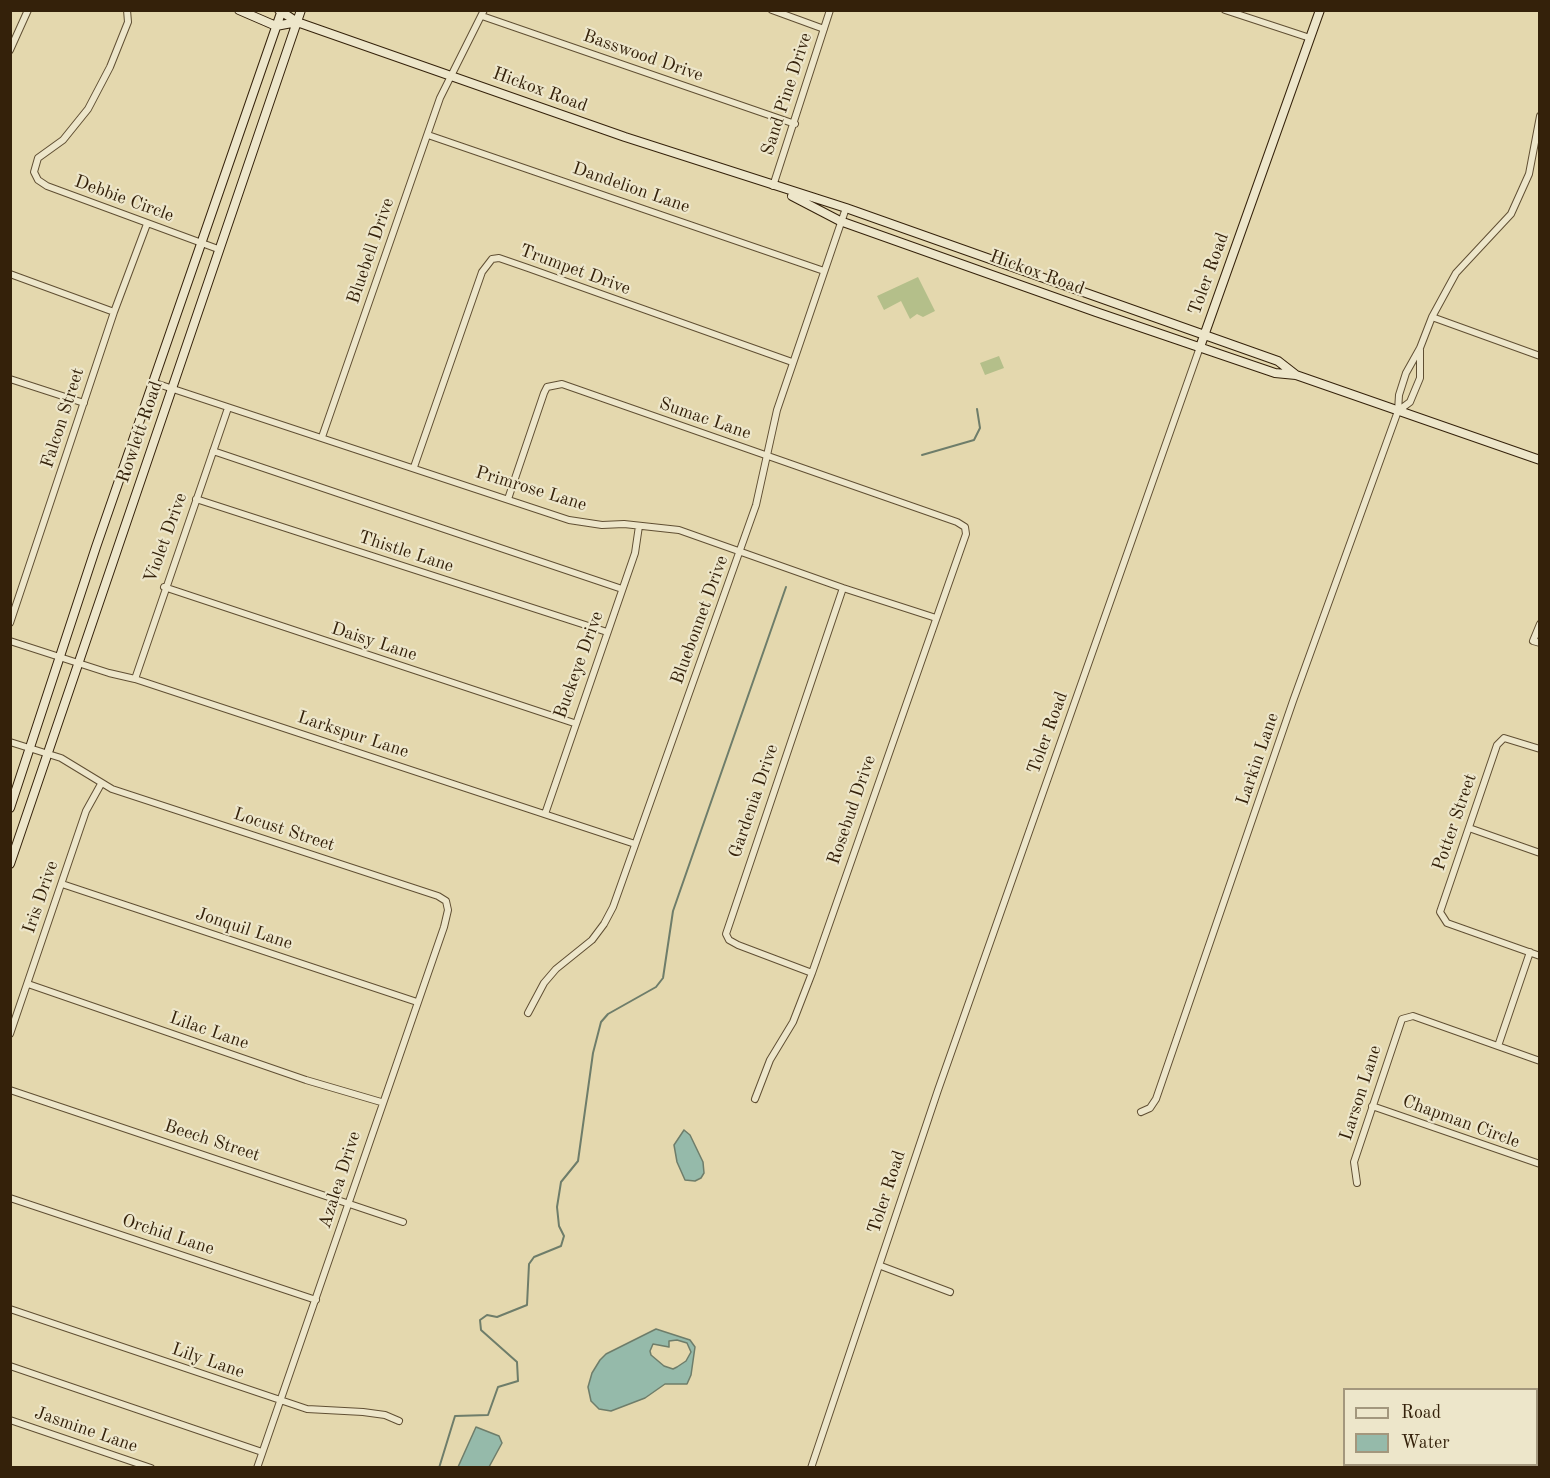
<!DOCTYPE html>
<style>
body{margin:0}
#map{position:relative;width:1550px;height:1478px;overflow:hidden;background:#e4d8ae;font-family:"Old Standard TT",serif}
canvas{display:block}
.frame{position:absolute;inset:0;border:12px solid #34210a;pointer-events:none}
.legend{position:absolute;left:1343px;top:1388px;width:195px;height:78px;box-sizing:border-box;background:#ede6ca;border:2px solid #a3977d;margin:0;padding:8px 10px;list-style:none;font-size:18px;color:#34210a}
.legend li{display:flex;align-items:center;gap:12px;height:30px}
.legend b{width:30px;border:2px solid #a3977d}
</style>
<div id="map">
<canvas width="1550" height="1478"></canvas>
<div class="frame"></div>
<ul class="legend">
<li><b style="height:8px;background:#ede6ca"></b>Road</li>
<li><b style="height:16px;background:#95baaa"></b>Water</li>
</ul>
</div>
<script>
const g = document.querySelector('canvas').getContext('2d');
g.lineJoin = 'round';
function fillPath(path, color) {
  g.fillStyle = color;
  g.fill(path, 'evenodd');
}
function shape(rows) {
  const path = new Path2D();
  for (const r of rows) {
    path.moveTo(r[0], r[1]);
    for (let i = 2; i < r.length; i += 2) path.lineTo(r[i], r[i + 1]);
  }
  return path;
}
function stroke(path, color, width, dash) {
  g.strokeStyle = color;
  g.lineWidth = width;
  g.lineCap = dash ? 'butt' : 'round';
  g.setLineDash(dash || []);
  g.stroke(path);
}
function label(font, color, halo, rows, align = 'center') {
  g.font = font + ' "Old Standard TT",serif';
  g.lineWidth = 4.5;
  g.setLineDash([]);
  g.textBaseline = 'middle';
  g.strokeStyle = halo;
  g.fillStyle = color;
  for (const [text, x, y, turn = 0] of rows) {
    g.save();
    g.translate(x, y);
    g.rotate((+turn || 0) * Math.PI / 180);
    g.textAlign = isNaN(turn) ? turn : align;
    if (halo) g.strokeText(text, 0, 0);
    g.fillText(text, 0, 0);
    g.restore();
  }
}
const green = shape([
 [918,277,935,311,923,317,917,314,910,319,901,301,884,310,877,296],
 [999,356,1004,368,985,375,980,363]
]);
const water = shape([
 [684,1130,690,1135,703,1162,704,1173,701,1178,695,1181,685,1180,677,1162,674,1145,684,1130],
 [656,1329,690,1340,695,1347,691,1375,687,1384,665,1384,645,1398,611,1411,599,1409,591,1401,588,1387,592,1373,600,1360,606,1354,656,1329],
 [677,1340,687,1343,691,1352,686,1361,677,1367,673,1369,664,1366,651,1355,650,1351,653,1344,669,1347,669,1341,677,1340],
 [476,1427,499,1436,502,1443,489,1467,458,1467,476,1427]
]);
const stream = shape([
 [922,455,974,440,980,428,977,409],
 [439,1468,455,1416,488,1415,498,1387,518,1381,517,1362,481,1330,480,1320,487,1315,497,1317,527,1305,529,1264,534,1257,561,1246,564,1236,559,1226,557,1207,561,1182,578,1161,593,1053,601,1022,608,1014,656,987,663,978,673,911,786,587]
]);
const street = shape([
 [127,10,128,22,110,67,88,109,63,140,38,158,34,172,38,180,47,186,218,249],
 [772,10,824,29],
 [1225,10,1310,38],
 [482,16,795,124],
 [10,50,28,10],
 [428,135,824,271],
 [773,186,830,10],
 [10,274,114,312],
 [1432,317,1540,356],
 [10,379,84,403],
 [155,383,569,520,602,525,624,524,679,530,843,588,936,618],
 [1398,411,1410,402,1420,378,1420,350],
 [322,437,440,98,484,10],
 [213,451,622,589],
 [414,467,482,272,492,259,499,258,528,268,792,362],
 [196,499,607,632],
 [508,499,544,393,547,387,562,384,957,522,965,527,966,534,812,973,793,1022,770,1060,755,1099],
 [164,587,574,723],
 [10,623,114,312,147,224],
 [1540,624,1533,641,1540,643],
 [10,641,109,673,135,679,635,844],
 [135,679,228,408],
 [10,742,61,758,112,789,438,896,446,901,448,910,444,927,257,1468],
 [1540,749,1504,738,1497,745,1440,912,1447,923,1540,956],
 [545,814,635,553,639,526],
 [1469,828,1540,853],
 [62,884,417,1002],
 [812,973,738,945,729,940,726,934,843,588],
 [28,984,306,1080,381,1102],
 [528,1013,544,983,556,969,592,940,604,924,613,907,756,505,777,410,846,208],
 [10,1034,86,811,101,784],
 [1498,1046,1530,952],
 [10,1090,403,1222],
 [1372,1106,1540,1164],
 [1141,1112,1150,1108,1156,1099,1293,701,1398,411,1399,395,1406,373,1420,348,1432,317,1456,273,1511,214,1529,174,1540,116],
 [1357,1183,1354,1162,1402,1019,1413,1016,1540,1061],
 [10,1198,316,1300],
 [881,1266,950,1292],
 [10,1309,307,1409,363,1412,385,1415,399,1421],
 [10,1366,262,1452],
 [10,1420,151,1468],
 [811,1468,938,1090,1200,347]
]);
const secondary = shape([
 [239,10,276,26,297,22],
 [279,10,297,22,625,137,846,208,1278,361,1296,375],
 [792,196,840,221,1096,312,1275,373,1296,375,1540,460],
 [1200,347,1320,10],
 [10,808,96,547,282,10],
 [10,864,301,10]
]);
const streetNames = [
 ["Basswood Drive",643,56,19],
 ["Hickox Road",540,90,20],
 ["Sand Pine Drive",787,94,-72],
 ["Dandelion Lane",631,188,19],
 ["Debbie Circle",124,199,20],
 ["Bluebell Drive",371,251,-71],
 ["Trumpet Drive",575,270,20],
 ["Hickox Road",1037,273,20],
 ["Toler Road",1209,274,-70],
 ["Falcon Street",63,418,-72],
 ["Sumac Lane",705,419,19],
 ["Rowlett Road",140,432,-71],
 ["Primrose Lane",531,489,17],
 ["Violet Drive",166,538,-70],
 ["Thistle Lane",406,552,18],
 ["Bluebonnet Drive",700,620,-70],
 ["Daisy Lane",374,642,18],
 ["Buckeye Drive",579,665,-70],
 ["Toler Road",1048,733,-70],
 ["Larkspur Lane",353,735,18],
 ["Larkin Lane",1258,759,-71],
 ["Gardenia Drive",754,801,-71],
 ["Rosebud Drive",852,810,-71],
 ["Potter Street",1455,822,-71],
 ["Locust Street",284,830,18],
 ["Iris Drive",41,897,-71],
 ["Jonquil Lane",244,929,18],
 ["Lilac Lane",209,1031,19],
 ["Larson Lane",1361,1093,-72],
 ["Chapman Circle",1461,1122,20],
 ["Beech Street",212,1141,18],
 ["Azalea Drive",340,1180,-72],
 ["Toler Road",887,1192,-72],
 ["Orchid Lane",168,1235,18],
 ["Lily Lane",208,1361,19],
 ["Jasmine Lane",86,1430,19]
];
fillPath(green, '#b4bf8a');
fillPath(water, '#95baaa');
stroke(water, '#6e7d6a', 1.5);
stroke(stream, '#6e7d6a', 2);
stroke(street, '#604f33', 8);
stroke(secondary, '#34210a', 10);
stroke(street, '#ede6ca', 6);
stroke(secondary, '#ede6ca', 8);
label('18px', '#34210a', '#ede6ca', streetNames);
</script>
